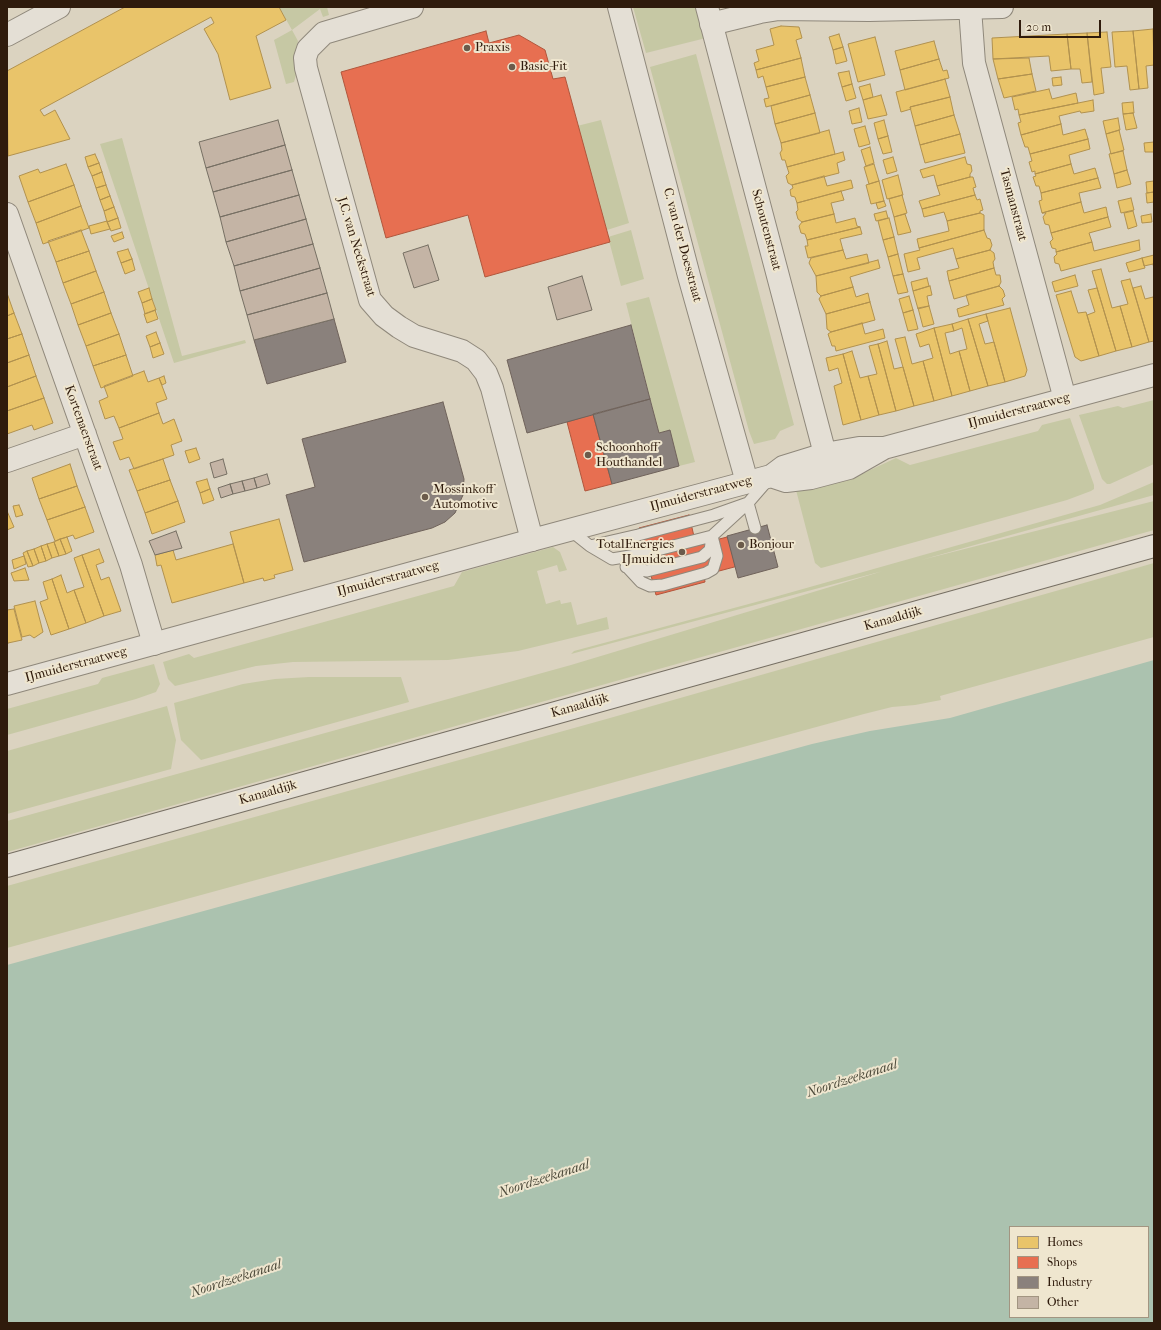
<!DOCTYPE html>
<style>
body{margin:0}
#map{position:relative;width:1161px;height:1330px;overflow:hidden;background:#dbd3c0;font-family:"IM FELL French Canon",serif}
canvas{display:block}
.frame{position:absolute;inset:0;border:8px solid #2f1b0c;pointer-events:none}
.legend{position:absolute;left:1009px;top:1226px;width:140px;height:92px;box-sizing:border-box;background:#efe6cf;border:1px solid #a29581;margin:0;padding:5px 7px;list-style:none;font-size:12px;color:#2f1b0c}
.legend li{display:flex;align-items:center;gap:8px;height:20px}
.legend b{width:20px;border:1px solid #a29581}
.scale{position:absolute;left:1019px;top:20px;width:82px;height:18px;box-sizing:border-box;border:2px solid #2f1b0c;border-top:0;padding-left:5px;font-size:12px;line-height:14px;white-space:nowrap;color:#2f1b0c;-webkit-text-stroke:3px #efe6cf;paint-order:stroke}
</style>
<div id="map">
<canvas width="1161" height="1330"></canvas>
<div class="frame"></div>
<ul class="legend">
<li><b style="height:11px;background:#e9c46a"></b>Homes</li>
<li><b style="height:11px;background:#e76f51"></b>Shops</li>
<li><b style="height:11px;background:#8a817c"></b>Industry</li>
<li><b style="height:11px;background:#c4b4a5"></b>Other</li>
</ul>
<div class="scale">20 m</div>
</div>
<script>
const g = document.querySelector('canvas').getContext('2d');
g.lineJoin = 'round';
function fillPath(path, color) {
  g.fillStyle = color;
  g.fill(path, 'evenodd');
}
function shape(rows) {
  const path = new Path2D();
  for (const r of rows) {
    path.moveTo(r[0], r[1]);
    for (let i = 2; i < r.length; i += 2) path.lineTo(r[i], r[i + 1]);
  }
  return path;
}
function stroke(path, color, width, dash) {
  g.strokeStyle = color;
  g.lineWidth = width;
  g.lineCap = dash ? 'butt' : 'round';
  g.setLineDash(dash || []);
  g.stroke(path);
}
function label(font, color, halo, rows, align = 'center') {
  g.font = font + ' "IM FELL French Canon",serif';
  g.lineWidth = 4;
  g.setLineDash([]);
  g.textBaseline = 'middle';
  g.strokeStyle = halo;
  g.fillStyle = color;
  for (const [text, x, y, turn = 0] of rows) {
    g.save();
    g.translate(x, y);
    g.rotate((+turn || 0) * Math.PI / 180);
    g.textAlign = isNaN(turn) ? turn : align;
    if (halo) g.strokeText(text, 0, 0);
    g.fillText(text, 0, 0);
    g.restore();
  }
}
const green = shape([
 [279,7,327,7,329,15,323,17,320,9,292,30,298,41,294,59,296,75,294,82,286,84,274,40,292,30],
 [633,7,697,7,706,38,646,53],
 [696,54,794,425,780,431,775,439,754,444,749,431,650,67],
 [601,120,629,223,607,230,573,127],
 [122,138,182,356,245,340,246,343,174,363,100,144],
 [631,230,644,279,621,286,608,237],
 [649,297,695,462,679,466,670,430,659,433,626,303],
 [1154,400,1154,464,1110,484,1107,484,1102,479,1079,415,1118,406,1123,408],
 [1070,418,1094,485,1094,489,1091,491,1067,500,825,567,821,568,815,563,796,490,853,478,896,458,910,465,1038,431,1042,425],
 [1154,482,1154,495,921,560,1154,501,1154,530,7,852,7,821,571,665,883,571,571,654,574,651,771,598,1100,505],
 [553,547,560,552,567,570,559,572,557,565,537,571,546,604,560,600,561,604,571,602,577,625,607,617,609,629,518,651,448,660,293,662,256,666,175,686,168,679,163,662,189,654,194,658,454,586,462,572],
 [1154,563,1154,637,940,696,941,700,915,705,892,707,864,714,7,948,7,886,610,718],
 [154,664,160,684,156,692,136,699,7,735,7,709,98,684,102,678],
 [309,677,401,677,409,702,201,760,181,740,174,703,243,684,275,679],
 [167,706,176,740,171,769,7,814,7,751]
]);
const water = shape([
 [1154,660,1154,1323,7,1323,7,965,812,744,870,731,950,718],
 [1010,1227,1148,1227,1148,1317,1010,1317]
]);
const homes = shape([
 [125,7,279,7,286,20,256,36,271,88,230,100,218,54,204,29,214,23,211,17,40,110,44,116,55,110,70,139,8,156,7,71,125,7],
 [781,26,799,27,802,38,796,40,801,58,756,70,754,63,759,61,756,50,774,45,770,29,781,26],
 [1153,29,1154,65,1146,66,1148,88,1139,89,1133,31,1153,29],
 [1133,31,1139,89,1130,90,1127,66,1115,67,1112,32,1133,31],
 [1107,32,1111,67,1101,68,1104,93,1094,95,1087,33,1107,32],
 [1087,33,1092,82,1082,83,1080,69,1071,69,1067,34,1087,33],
 [839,34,843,47,833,50,829,37,839,34],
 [1067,34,1071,69,1051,71,1049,56,993,59,992,38,1067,34],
 [875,37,885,75,858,82,848,44,875,37],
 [934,41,939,59,900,70,895,51,934,41],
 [843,47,847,61,836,64,833,50,843,47],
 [801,58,805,77,766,87,763,76,758,78,756,70,801,58],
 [1029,58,1032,74,998,79,993,59,1029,58],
 [939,59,943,71,947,70,949,78,905,90,900,70,939,59],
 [849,71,852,84,842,87,838,73,849,71],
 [1032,74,1036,91,1004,98,998,79,1032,74],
 [805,77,810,95,766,107,764,99,769,98,766,87,805,77],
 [1061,77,1062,85,1053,86,1052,78,1061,77],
 [945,79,950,97,910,107,911,109,901,112,896,92,945,79],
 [852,84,856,98,846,101,842,87,852,84],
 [870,84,873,97,863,100,859,87,870,84],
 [1049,89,1052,99,1076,93,1078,103,1019,115,1018,109,1015,110,1012,97,1049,89],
 [810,95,815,113,775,124,771,106,810,95],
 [881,95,887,115,868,119,863,100,881,95],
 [950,97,954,115,915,126,910,107,950,97],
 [1093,100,1094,111,1081,113,1080,111,1059,116,1061,124,1021,135,1018,123,1021,122,1019,115,1093,100],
 [1133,102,1134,113,1123,114,1122,103,1133,102],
 [859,108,862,122,852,124,849,111,859,108],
 [815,113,820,133,781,143,775,124,815,113],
 [1133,113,1137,128,1126,130,1123,114,1133,113],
 [954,115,960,134,920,145,915,126,954,115],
 [1118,118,1120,130,1106,134,1103,121,1118,118],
 [884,120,888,136,878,139,874,123,884,120],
 [1061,124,1063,135,1085,129,1088,139,1030,154,1028,147,1025,147,1021,135,1061,124],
 [865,126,870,144,859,147,854,129,865,126],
 [829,130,835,154,787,167,785,160,782,160,780,153,782,150,781,143,829,130],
 [1119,130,1124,150,1111,154,1106,134,1119,130],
 [960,134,965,153,925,163,920,145,960,134],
 [888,136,892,152,883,154,878,139,888,136],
 [1088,139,1090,149,1069,155,1071,164,1035,174,1035,171,1032,172,1029,162,1032,161,1030,154,1088,139],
 [1154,142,1154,152,1145,152,1144,143,1154,142],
 [870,147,874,163,866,166,861,150,870,147],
 [1123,151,1127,170,1114,174,1109,154,1123,151],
 [843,152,845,160,837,163,839,173,792,185,788,183,786,176,789,173,787,167,843,152],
 [95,154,99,163,88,167,85,157,95,154],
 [893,157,897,171,887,174,883,160,893,157],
 [965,157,967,164,971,165,972,171,970,174,970,177,937,186,934,175,923,178,920,170,965,157],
 [99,163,102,172,92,176,88,167,99,163],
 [66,164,74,185,28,202,19,176,38,169,40,173,66,164],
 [874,164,879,181,869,184,864,167,874,164],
 [1071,164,1074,174,1095,168,1098,178,1041,193,1039,186,1036,186,1033,177,1036,176,1035,174,1071,164],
 [1127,170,1131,184,1117,188,1114,174,1127,170],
 [102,172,106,185,96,188,92,176,102,172],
 [898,175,903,195,887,199,882,180,898,175],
 [824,176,827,186,851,180,853,188,797,203,795,197,791,196,790,190,793,188,792,185,824,176],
 [970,177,973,177,976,187,973,188,975,195,922,209,919,201,940,195,937,186,970,177],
 [1098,178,1101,188,1079,193,1081,202,1042,213,1039,201,1042,200,1041,193,1098,178],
 [879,181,884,201,871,204,866,185,879,181],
 [1154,181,1154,192,1147,193,1146,182,1154,181],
 [74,185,81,206,36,223,28,202,74,185],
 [106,185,110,196,100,200,96,188,106,185],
 [841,191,844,200,831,203,834,214,802,222,798,219,796,212,798,210,797,203,841,191],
 [1154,192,1154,202,1147,203,1146,193,1154,192],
 [902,195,907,213,894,217,889,199,902,195],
 [975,195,977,200,980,199,983,210,980,211,980,213,947,221,944,212,924,217,922,209,975,195],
 [110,196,114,207,104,211,100,200,110,196],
 [1131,198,1134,210,1121,213,1118,201,1131,198],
 [884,201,886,206,878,209,876,203,884,201],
 [1081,202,1084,213,1106,207,1108,217,1051,233,1049,225,1045,224,1043,217,1046,213,1042,213,1081,202],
 [81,206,89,228,43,244,36,223,81,206],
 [114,207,118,218,107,222,104,211,114,207],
 [886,211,888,218,876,221,874,214,886,211],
 [1133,211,1137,226,1128,229,1124,213,1133,211],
 [980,213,984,215,984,230,919,248,917,239,949,231,947,221,980,213],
 [834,214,836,223,855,218,857,226,860,227,807,240,805,234,801,233,799,226,802,222,834,214],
 [905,214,911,232,898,235,894,217,905,214],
 [1151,214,1152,222,1142,223,1141,216,1151,214],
 [1108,217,1111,227,1089,233,1092,242,1056,252,1056,249,1052,248,1050,242,1053,239,1051,233,1108,217],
 [118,218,121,228,111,231,107,222,118,218],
 [889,218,894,237,883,240,878,221,889,218],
 [107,221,110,229,91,234,89,226,107,221],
 [860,227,862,234,840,239,843,250,808,258,805,246,808,246,807,240,860,227],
 [81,230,89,251,56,262,48,241,81,230],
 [984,230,987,238,990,239,992,245,990,250,956,259,953,248,917,258,920,269,908,272,904,254,920,250,919,248,984,230],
 [122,232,124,238,114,242,111,236,122,232],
 [894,237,898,254,888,257,883,240,894,237],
 [1139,240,1140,250,1061,271,1059,264,1055,263,1054,257,1057,254,1056,252,1092,242,1094,251,1139,240],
 [128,249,132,259,121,263,117,252,128,249],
 [843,250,846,259,867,254,869,263,816,276,809,263,811,258,843,250],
 [990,250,994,253,995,259,993,262,994,268,949,281,947,271,959,268,956,259,990,250],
 [89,251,96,271,63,283,56,262,89,251],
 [898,254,903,274,893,276,888,257,898,254],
 [1154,255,1154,269,1153,264,1144,266,1142,258,1154,255],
 [1142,258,1145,268,1129,272,1126,263,1142,258],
 [132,259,135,270,125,274,121,263,132,259],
 [878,260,880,268,850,277,853,287,821,296,817,292,816,276,878,260],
 [994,268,996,275,1000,275,1001,282,999,286,954,299,949,281,994,268],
 [1101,269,1112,308,1120,306,1132,347,1116,351,1092,271,1101,269],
 [96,271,104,292,71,304,63,283,96,271],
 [903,274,908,292,898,294,893,276,903,274],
 [1075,275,1078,286,1055,292,1052,282,1075,275],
 [927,278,929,286,913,291,911,282,927,278],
 [1130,279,1149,342,1132,347,1120,306,1128,304,1121,281,1130,279],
 [930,286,932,295,927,296,929,306,918,309,913,291,930,286],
 [999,286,1003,290,1005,296,1002,299,1004,305,959,317,957,309,969,305,966,295,999,286],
 [1141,286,1145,299,1153,297,1154,299,1154,341,1149,342,1133,288,1141,286],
 [853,287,856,297,868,293,870,302,826,314,819,299,821,296,853,287],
 [149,288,152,299,142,303,138,292,149,288],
 [1097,288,1116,351,1099,356,1087,315,1095,312,1088,290,1097,288],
 [1071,291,1078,313,1086,312,1099,356,1081,361,1075,357,1056,295,1071,291],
 [104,292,111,313,78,325,71,304,104,292],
 [7,293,14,313,7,316,7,293],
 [909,296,913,310,903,313,899,299,909,296],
 [152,299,156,310,145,314,142,303,152,299],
 [870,302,875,320,831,332,827,329,826,314,870,302],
 [929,306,934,324,923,327,918,308,929,306],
 [1010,308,1027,370,1025,376,1005,382,986,314,1010,308],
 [155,310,158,319,147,323,144,314,155,310],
 [913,310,918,329,908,331,903,313,913,310],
 [14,313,22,334,7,339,7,316,14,313],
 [111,313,119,334,86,346,78,325,111,313],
 [986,314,988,321,979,324,985,344,994,342,1005,382,988,386,968,319,986,314],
 [968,319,988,386,970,391,959,351,967,349,962,328,954,331,952,324,968,319],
 [862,323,865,334,883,329,885,338,836,351,835,346,832,346,828,334,831,332,862,323],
 [952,324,954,331,945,333,950,354,959,351,970,391,952,396,934,328,952,324],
 [934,328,952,396,934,401,923,361,933,358,929,344,920,347,916,334,934,328],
 [156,332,160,343,150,347,146,336,156,332],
 [22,334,29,355,7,363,7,339,22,334],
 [119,334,126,355,93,366,86,346,119,334],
 [905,337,912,364,923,361,934,401,914,406,895,339,905,337],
 [887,341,894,369,903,367,914,406,896,411,878,344,887,341],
 [160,343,164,354,153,358,150,347,160,343],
 [878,344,896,411,879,415,868,376,877,374,869,346,878,344],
 [852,351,860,378,868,376,879,415,861,420,843,354,852,351],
 [843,354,861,420,843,425,834,386,842,383,838,368,829,371,826,358,843,354],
 [29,355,36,376,7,387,7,363,29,355],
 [126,355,133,376,101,388,93,366,126,355],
 [144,371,148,382,159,378,167,399,156,403,159,413,119,428,114,416,105,419,99,401,108,397,104,386,144,371],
 [36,376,44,398,7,411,7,387,36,376],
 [164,376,166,383,162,385,159,378,164,376],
 [44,398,53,423,34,430,32,425,7,434,7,411,44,398],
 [159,413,163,424,174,419,182,441,171,445,174,455,134,469,129,457,120,460,113,442,123,439,119,428,159,413],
 [196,448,200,459,189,463,185,451,196,448],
 [163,459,170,480,137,491,129,470,163,459],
 [70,464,77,486,39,499,32,478,70,464],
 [207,479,210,489,200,493,196,482,207,479],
 [170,480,178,501,145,513,137,491,170,480],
 [77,486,85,507,47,520,39,499,77,486],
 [210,489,214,500,203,504,200,493,210,489],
 [178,501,185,522,152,534,145,513,178,501],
 [19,505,23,515,16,517,13,506,19,505],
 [85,507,94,532,75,539,73,535,55,541,47,520,85,507],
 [7,511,14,527,7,530,7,511],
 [279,519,293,570,274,575,275,578,264,581,263,578,244,583,230,532,279,519],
 [67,537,72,551,66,554,60,539,67,537],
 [60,539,66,554,59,556,54,542,60,539],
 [54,542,59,556,52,558,47,544,54,542],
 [47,544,52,558,46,561,41,546,47,544],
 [233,544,244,583,172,603,161,565,157,566,155,555,173,550,176,560,233,544],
 [41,546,46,561,39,563,34,549,41,546],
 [34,549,39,563,33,566,27,551,34,549],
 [99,549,104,562,96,565,101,580,109,577,121,611,104,616,82,555,99,549],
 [27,551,33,566,28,567,23,553,27,551],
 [82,555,104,616,86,623,74,590,84,587,74,558,82,555],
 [24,556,26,564,14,569,12,560,24,556],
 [25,568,29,580,14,581,11,573,25,568],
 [61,575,67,593,74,590,86,623,69,629,52,579,61,575],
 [52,579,69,629,51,635,40,602,48,599,43,582,52,579],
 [35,601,43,632,34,638,30,635,22,637,14,606,35,601],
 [14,609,22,640,8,643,7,645,7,610,14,609]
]);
const shops = shape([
 [486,31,489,43,519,35,545,50,553,79,565,77,610,242,485,277,468,215,386,238,341,72,486,31],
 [593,414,612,484,585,491,567,422,593,414],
 [689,515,696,545,731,536,738,566,704,575,705,582,656,595,639,528,689,515]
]);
const industry = shape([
 [334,319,346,362,267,384,254,340,334,319],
 [631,325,650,399,527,433,507,360,631,325],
 [650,399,659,433,670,430,679,466,612,484,593,414,650,399],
 [443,402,464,479,463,495,455,513,445,522,432,528,304,562,286,495,315,487,302,439,443,402],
 [767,525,778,567,738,578,727,536,767,525]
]);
const building = shape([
 [278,120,285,145,206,168,199,142,278,120],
 [285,145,292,170,213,192,206,168,285,145],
 [292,170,299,195,220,217,213,192,292,170],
 [299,195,306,219,226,242,220,217,299,195],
 [306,219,313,244,234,266,226,242,306,219],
 [313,244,320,268,240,291,234,266,313,244],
 [428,245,439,280,414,288,403,253,428,245],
 [320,268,327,293,247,315,240,291,320,268],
 [582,276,592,310,557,320,548,287,582,276],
 [327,293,334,319,254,340,247,315,327,293],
 [223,459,227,474,214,478,210,463,223,459],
 [267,474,270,484,257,488,254,478,267,474],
 [254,478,257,488,245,491,242,481,254,478],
 [242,481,245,491,233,494,230,484,242,481],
 [230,484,233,494,221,498,218,488,230,484],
 [176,531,182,548,155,555,149,541,176,531]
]);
const service = shape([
 [570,530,590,546,638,535,714,515,748,503,768,480],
 [590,546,612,559,642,554,712,536,748,503,755,528],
 [626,567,647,571,702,557,710,550,712,538],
 [628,568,641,582,650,586,663,585,706,573,713,569,717,556,712,536]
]);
const minor = shape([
 [412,7,324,33,308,49,305,58,306,68,370,300,384,316,399,327,414,336,462,351,476,360,486,373,492,388,532,540],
 [619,7,689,276,747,482],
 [707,7,825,454],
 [970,8,974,63,1065,399],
 [711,24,760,12,779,9,869,10,1002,7],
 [7,35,59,7],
 [7,214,131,565,154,644],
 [7,461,85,434]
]);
const tertiary = shape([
 [771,476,786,481,811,478,849,468,884,448,1154,375],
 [7,684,532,540,771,476,783,467,825,454,859,448,884,448]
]);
const secondary = shape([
 [7,866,1154,546]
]);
const markers = [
 [467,48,4,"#6b5b4b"],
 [512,67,4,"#6b5b4b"],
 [588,455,4,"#6b5b4b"],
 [425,497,4,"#6b5b4b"],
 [741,545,4,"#6b5b4b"],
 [682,552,4,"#6b5b4b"]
];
const poiNames = [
 ["Praxis",475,48],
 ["Basic-Fit",520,67],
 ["Schoonhoff",596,448],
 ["Houthandel",596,463],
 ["Mossinkoff",433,490],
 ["Automotive",433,505],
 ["TotalEnergies",674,545,"right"],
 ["IJmuiden",674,560,"right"],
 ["Bonjour",749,545]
];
const streetNames = [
 ["Tasmanstraat",1013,205,75],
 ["Schoutenstraat",766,230,75],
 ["C. van der Doesstraat",682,245,75],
 ["J.C. van Neckstraat",356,247,73],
 ["IJmuiderstraatweg",1019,411,-15],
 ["Kortenaerstraat",83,428,70],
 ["IJmuiderstraatweg",701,494,-15],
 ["IJmuiderstraatweg",388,579,-15],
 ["Kanaaldijk",893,619,-16],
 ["IJmuiderstraatweg",76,665,-15],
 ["Kanaaldijk",580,706,-16],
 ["Kanaaldijk",268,793,-16]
];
const waterNames = [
 ["Noordzeekanaal",852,1079,-18],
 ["Noordzeekanaal",544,1179,-18],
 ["Noordzeekanaal",236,1279,-18]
];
fillPath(green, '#c6c8a4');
fillPath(water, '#abc2af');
fillPath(homes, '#e9c46a');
stroke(homes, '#b1914e', 1);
fillPath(shops, '#e76f51');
stroke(shops, '#b0563c', 1);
fillPath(industry, '#8a817c');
stroke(industry, '#6f625a', 1);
fillPath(building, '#c4b4a5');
stroke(building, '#766f63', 1);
stroke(service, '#8f887b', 13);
stroke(minor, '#8f887b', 24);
stroke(tertiary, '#8f887b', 24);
stroke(secondary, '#766f63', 24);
stroke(service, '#e4dfd5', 11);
stroke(minor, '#e4dfd5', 22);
stroke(tertiary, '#e4dfd5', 22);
stroke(secondary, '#e4dfd5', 22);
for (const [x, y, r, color] of markers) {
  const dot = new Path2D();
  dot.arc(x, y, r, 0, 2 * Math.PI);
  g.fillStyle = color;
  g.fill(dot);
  stroke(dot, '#efe6cf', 1.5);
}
label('13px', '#2f1b0c', '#efe6cf', poiNames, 'left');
label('13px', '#2f1b0c', '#efe6cf', streetNames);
label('italic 14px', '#4e4b3b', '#efe6cf', waterNames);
</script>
